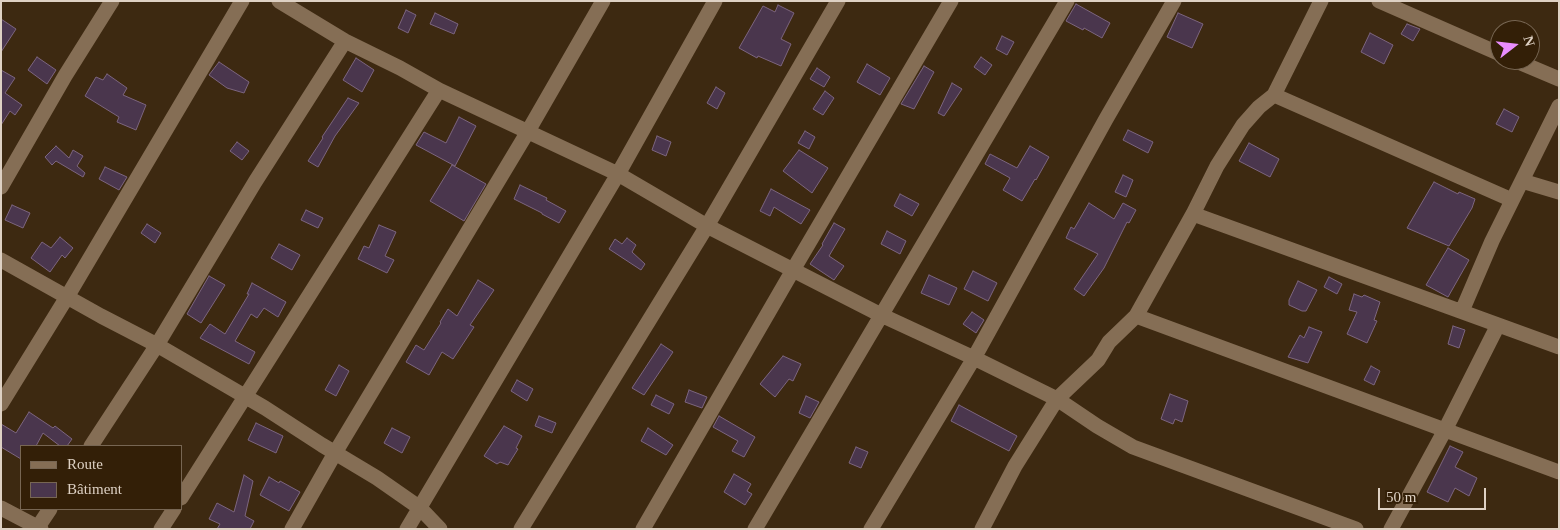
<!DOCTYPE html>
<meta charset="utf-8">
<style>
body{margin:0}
#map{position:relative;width:1560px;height:530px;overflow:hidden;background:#3d2911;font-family:Georgia,serif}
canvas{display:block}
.frame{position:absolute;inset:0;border:2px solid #ded1c4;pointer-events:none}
.legend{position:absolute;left:20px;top:445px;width:162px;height:65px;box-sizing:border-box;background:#331f07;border:1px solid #776653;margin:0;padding:6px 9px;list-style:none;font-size:15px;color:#ded1c4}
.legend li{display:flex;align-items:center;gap:10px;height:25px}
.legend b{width:25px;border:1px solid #776653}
.north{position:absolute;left:1490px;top:20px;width:50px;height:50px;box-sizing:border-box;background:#331f07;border:1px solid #776653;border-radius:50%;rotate:74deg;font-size:14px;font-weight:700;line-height:20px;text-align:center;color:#ded1c4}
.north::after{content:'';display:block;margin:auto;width:18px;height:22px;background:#e98dfe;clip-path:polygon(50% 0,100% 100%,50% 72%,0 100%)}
.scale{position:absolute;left:1378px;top:488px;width:108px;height:22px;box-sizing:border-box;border:2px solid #ded1c4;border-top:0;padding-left:6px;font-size:15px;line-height:18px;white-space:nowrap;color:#ded1c4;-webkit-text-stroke:4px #331f07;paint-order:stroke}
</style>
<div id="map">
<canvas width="1560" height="530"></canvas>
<div class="frame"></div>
<ul class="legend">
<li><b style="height:6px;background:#856e55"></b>Route</li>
<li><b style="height:14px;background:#4a364d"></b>Bâtiment</li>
</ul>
<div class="north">N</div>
<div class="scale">50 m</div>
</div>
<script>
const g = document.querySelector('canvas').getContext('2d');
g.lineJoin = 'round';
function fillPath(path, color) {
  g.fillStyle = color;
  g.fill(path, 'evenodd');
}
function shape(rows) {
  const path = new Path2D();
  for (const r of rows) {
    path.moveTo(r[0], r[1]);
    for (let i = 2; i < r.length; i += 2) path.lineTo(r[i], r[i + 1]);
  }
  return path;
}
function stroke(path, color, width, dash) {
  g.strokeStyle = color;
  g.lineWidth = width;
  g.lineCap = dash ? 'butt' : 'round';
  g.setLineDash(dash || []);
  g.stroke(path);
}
const building = shape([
 [1076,4,1110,23,1102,38,1084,28,1083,30,1066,21,1076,4],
 [778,5,794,13,781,39,791,44,781,66,758,56,757,58,739,48,763,6,775,12,778,5],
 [406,10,416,15,408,33,398,28,406,10],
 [435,13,458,24,454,34,430,24,435,13],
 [1178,13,1203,24,1192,48,1167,37,1178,13],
 [1,19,16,29,1,52,1,19],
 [1407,24,1420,29,1413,41,1401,34,1407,24],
 [1370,33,1393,45,1384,64,1361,52,1370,33],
 [1002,36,1014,42,1007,55,996,49,1002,36],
 [37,57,56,70,47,84,28,70,37,57],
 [981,57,992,65,985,75,974,67,981,57],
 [356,58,374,70,362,92,343,80,356,58],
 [219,62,249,82,244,93,227,88,209,75,219,62],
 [867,64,890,78,880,95,857,82,867,64],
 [924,66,934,72,914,109,901,104,924,66],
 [817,68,830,77,824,87,810,79,817,68],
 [1,70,15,78,5,93,22,105,15,115,10,111,1,125,1,70],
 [107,74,127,88,123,95,146,105,136,130,117,122,119,117,85,96,96,77,103,80,107,74],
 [952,83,962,89,944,116,938,113,952,83],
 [716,87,725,93,717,109,707,103,716,87],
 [825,91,834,98,823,115,813,109,825,91],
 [348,98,359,103,335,136,318,167,308,161,323,138,322,137,348,98],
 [1504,109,1519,117,1512,132,1496,124,1504,109],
 [459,117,476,126,455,166,416,145,424,132,446,143,459,117],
 [1128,130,1153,142,1148,153,1123,140,1128,130],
 [805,131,815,137,809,149,798,143,805,131],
 [657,136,671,142,666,156,652,150,657,136],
 [237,142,249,151,242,160,230,151,237,142],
 [1249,143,1279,159,1270,177,1239,161,1249,143],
 [56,146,69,158,73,150,83,156,77,166,85,173,83,177,56,161,52,165,45,157,56,146],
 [1030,146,1049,157,1036,180,1035,179,1022,201,1003,190,1010,178,985,164,990,154,1017,168,1030,146],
 [799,150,828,168,812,193,783,171,799,150],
 [452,165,486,184,464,221,430,201,452,165],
 [105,167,127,177,119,190,99,179,105,167],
 [1123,175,1133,180,1126,197,1115,192,1123,175],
 [1434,182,1458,194,1459,192,1475,199,1472,208,1449,246,1407,228,1434,182],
 [520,185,547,198,546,200,566,211,559,223,542,214,542,213,514,199,520,185],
 [771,189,810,210,801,224,774,207,770,216,760,211,771,189],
 [900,194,919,204,912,216,894,206,900,194],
 [1089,203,1114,219,1123,203,1136,210,1129,223,1127,222,1104,268,1084,296,1074,289,1098,254,1066,238,1071,227,1074,229,1089,203],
 [12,205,30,213,23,228,5,220,12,205],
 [306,210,323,218,318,228,301,220,306,210],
 [834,223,845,229,829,256,844,266,834,280,810,264,823,245,822,244,834,223],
 [147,224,161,233,155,243,141,233,147,224],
 [379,225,396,232,385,256,394,260,387,273,358,259,364,246,369,248,379,225],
 [887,231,906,241,900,254,881,244,887,231],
 [60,237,73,248,65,258,62,255,50,272,31,258,42,242,51,248,60,237],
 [627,238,636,245,632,252,645,264,641,270,609,249,615,239,622,244,627,238],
 [279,244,300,255,292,270,271,258,279,244],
 [1448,248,1469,260,1448,297,1426,285,1448,248],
 [973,271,997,283,988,301,964,289,973,271],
 [929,275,957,288,949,305,921,293,929,275],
 [209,276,225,285,201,323,187,314,209,276],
 [1329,277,1342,284,1337,294,1324,287,1329,277],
 [478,280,494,290,470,325,474,327,453,359,442,352,429,375,406,362,416,345,424,350,441,323,440,322,448,309,457,316,478,280],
 [1298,281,1317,290,1306,311,1302,311,1289,305,1289,300,1298,281],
 [252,283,286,302,278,317,264,308,257,318,251,314,235,341,255,352,249,364,200,338,210,324,225,334,249,294,247,294,252,283],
 [1354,294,1362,297,1364,295,1380,302,1374,320,1377,321,1367,343,1347,334,1357,312,1349,310,1354,294],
 [972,312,984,320,976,333,963,324,972,312],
 [1453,326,1465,330,1459,348,1448,344,1453,326],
 [1309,327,1322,332,1308,363,1288,357,1300,335,1304,338,1309,327],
 [661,344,673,352,644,395,632,388,661,344],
 [783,356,801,364,793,381,789,379,775,397,760,384,783,356],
 [339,365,349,371,336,396,325,390,339,365],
 [1371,366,1380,371,1374,385,1364,380,1371,366],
 [517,380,533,389,527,401,511,391,517,380],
 [689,390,707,397,702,408,685,402,689,390],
 [1170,394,1188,401,1182,422,1175,419,1173,424,1161,419,1170,394],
 [656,395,674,404,669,414,651,405,656,395],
 [806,396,819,402,810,418,799,413,806,396],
 [959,405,1017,436,1009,451,951,421,959,405],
 [29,412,53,428,55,426,72,439,67,446,60,446,43,433,36,446,21,446,21,459,1,447,1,424,16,433,29,412],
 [539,416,556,423,552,433,535,426,539,416],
 [719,416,755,437,744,457,732,451,738,441,713,427,719,416],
 [256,423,283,436,276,453,248,440,256,423],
 [504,426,522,436,516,448,518,449,508,465,500,462,497,464,484,456,504,426],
 [392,428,410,437,402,453,384,443,392,428],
 [648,428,673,445,666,455,641,441,648,428],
 [1450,446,1463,452,1455,467,1477,478,1469,496,1455,488,1448,502,1427,492,1450,446],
 [856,447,868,452,861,468,849,463,856,447],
 [734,474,751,484,747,491,752,494,745,505,724,492,734,474],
 [244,475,253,481,245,516,254,521,250,529,217,529,220,524,209,519,217,503,234,512,244,475],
 [269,477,279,483,280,481,300,492,289,511,260,495,269,477]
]);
const street = shape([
 [279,1,345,41,400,68,439,90,618,174,707,226,793,270,881,315,974,358,1057,399,1097,426,1133,447,1356,529],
 [1379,1,1500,54],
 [1514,60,1559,79],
 [1274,95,1512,200],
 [1522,181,1559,192],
 [1,187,65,76,112,1],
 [1193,214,1559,347],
 [1,260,101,316,157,345,265,408,322,445,377,478,420,508,440,529],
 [1462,311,1492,241,1559,106],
 [1136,316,1559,472],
 [1,404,67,297,242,1],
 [91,446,157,345,255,182,345,41],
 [181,498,439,90],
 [1,508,41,529],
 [38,527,50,509],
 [161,529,174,509],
 [292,529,335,453,527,133,603,1],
 [407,529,618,174,715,1],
 [521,529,707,226,838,1],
 [643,529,793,270,951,1],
 [755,529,1067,1],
 [871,529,974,358,1106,119,1174,1],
 [982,529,1015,466,1057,399,1098,360,1109,342,1136,316,1193,214,1217,166,1243,125,1259,107,1274,95,1321,1],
 [1391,529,1445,430,1498,325]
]);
fillPath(building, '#4a364d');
stroke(building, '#7c657f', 1);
stroke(street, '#856e55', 15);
</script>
